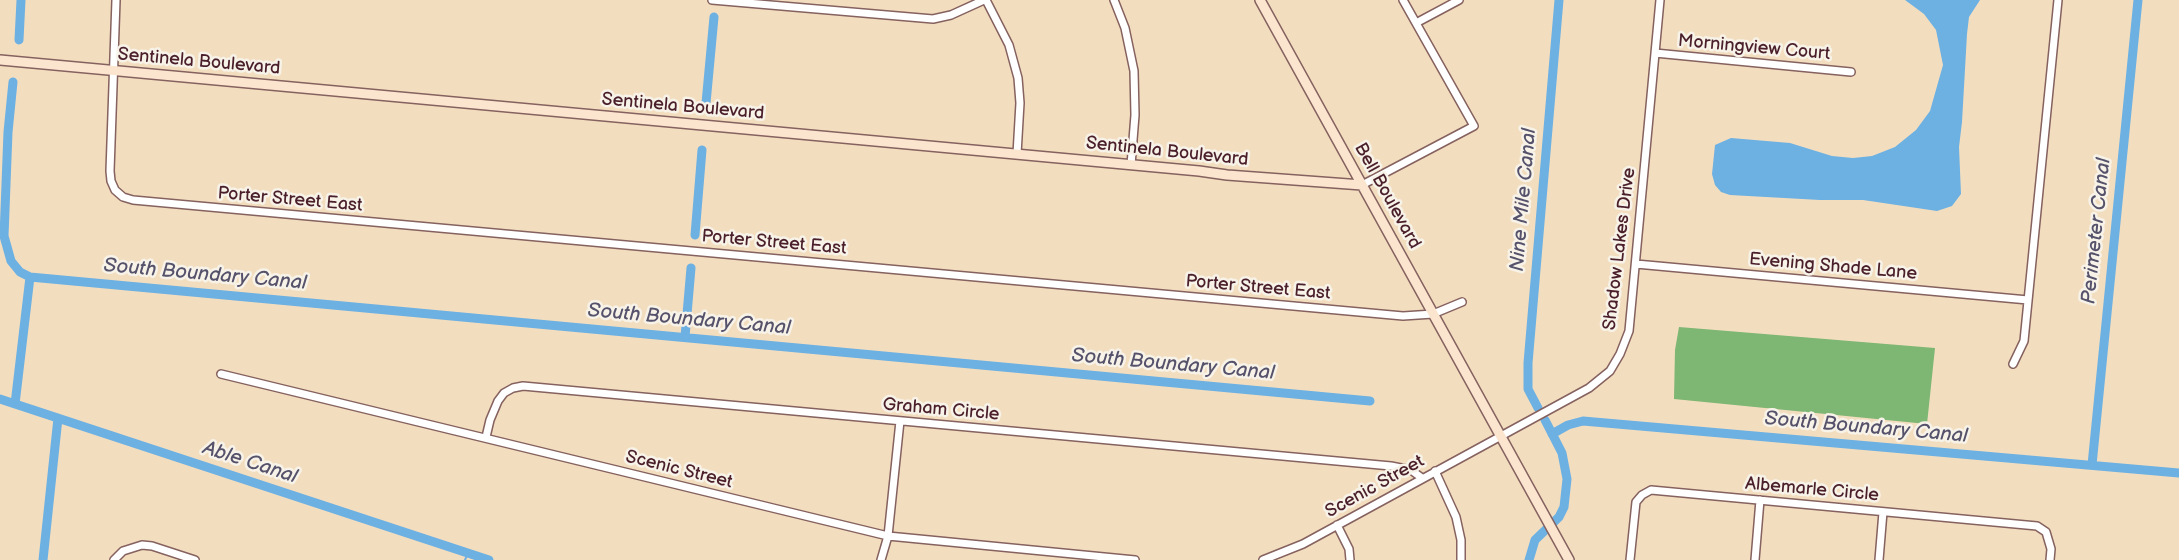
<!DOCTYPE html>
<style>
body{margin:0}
canvas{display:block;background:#f3ddbf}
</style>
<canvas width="2179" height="560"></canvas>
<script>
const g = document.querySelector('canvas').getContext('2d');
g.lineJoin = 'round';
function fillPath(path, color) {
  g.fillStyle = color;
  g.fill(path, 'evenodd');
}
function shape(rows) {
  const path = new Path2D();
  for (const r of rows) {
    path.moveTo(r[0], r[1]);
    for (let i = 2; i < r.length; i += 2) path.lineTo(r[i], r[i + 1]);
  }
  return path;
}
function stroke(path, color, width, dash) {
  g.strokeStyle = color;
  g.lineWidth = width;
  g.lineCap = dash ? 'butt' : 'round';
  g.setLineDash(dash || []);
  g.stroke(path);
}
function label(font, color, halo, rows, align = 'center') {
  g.font = font + ' "Balsamiq Sans",sans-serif';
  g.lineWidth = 5;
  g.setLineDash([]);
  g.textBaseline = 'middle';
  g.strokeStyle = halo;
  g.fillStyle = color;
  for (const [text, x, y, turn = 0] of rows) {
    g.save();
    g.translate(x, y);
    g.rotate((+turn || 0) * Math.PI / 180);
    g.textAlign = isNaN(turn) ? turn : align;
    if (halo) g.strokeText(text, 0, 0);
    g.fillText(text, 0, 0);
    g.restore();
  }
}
const forest = shape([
 [1679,327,1935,348,1927,424,1674,399,1675,350]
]);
const water = shape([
 [1905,0,1980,0,1969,17,1967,34,1962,122,1959,147,1961,194,1952,206,1937,211,1863,200,1820,200,1730,195,1721,192,1715,185,1712,174,1715,145,1731,138,1790,143,1832,156,1853,158,1872,156,1895,147,1916,130,1930,111,1943,65,1936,30,1924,14]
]);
const stream = shape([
 [465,560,468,553]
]);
const canal = shape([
 [19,40,21,0],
 [13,82,8,132,4,236,11,261,20,272,30,277,1370,401],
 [706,103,714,17],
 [695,235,702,150],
 [685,337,691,268],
 [0,399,489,560],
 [15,404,30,277],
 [1538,408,1528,389,1528,363,1559,0],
 [1552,434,1568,425,1583,421,2179,473],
 [2092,465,2138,0],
 [43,560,58,418],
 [1529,560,1535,540,1559,517,1564,507,1567,479,1562,453,1545,420]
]);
const street = shape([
 [116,0,110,171,111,181,115,190,123,197,133,200,1403,316,1433,314,1462,302],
 [712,0,933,19,951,15,984,0],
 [986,0,1009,45,1018,78,1020,103,1017,154],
 [1114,0,1125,28,1134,71,1135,115,1131,165],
 [1416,23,1459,0],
 [1655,53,1851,72],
 [1362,185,1474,126,1403,0],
 [1636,264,2028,300],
 [2013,364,2024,341,2058,0],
 [221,374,888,536,1135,560],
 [486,437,490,420,498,401,504,393,513,388,523,386,1391,466,1411,470,1422,478],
 [1435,471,1456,517,1461,540,1461,560],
 [1337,525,1349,549,1350,560],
 [114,560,123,551,142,545,152,546,195,560],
 [881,560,888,536,900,421],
 [1263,560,1303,544,1589,388,1610,371,1620,354,1629,331,1660,0],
 [1630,560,1636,502,1642,495,1651,490,2037,526,2046,532,2051,549,2050,560],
 [1755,560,1760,500],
 [1879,560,1883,512]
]);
const secondary = shape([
 [1260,0,1569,560],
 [0,60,1199,171,1227,175,1362,185]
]);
const streetNames = [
 ["Morningview Court",1754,48,5],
 ["Sentinela Boulevard",199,62,5],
 ["Sentinela Boulevard",683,107,5],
 ["Sentinela Boulevard",1167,152,6],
 ["Bell Boulevard",1387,196,61],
 ["Porter Street East",290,200,5],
 ["Porter Street East",774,243,5],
 ["Shadow Lakes Drive",1620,249,-83],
 ["Evening Shade Lane",1833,267,5],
 ["Porter Street East",1258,288,5],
 ["Graham Circle",941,410,5],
 ["Scenic Street",679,470,14],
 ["Scenic Street",1375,487,-29],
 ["Albemarle Circle",1812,490,5]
];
const waterNames = [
 ["Nine Mile Canal",1524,200,-85],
 ["Perimeter Canal",2097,231,-84],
 ["South Boundary Canal",205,275,5],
 ["South Boundary Canal",689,320,5],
 ["South Boundary Canal",1173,365,5],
 ["South Boundary Canal",1866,428,5],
 ["Able Canal",250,463,18]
];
fillPath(forest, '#7eb673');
fillPath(water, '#6db1e3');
stroke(stream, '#6db1e3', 2);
stroke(canal, '#6db1e3', 9);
stroke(street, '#85625f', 10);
stroke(secondary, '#85625f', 12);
stroke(street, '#fff', 7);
stroke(secondary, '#fce5cf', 9);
label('18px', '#4a1f2b', '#f7f3e8', streetNames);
label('italic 20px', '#56526b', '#f7f3e8', waterNames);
</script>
